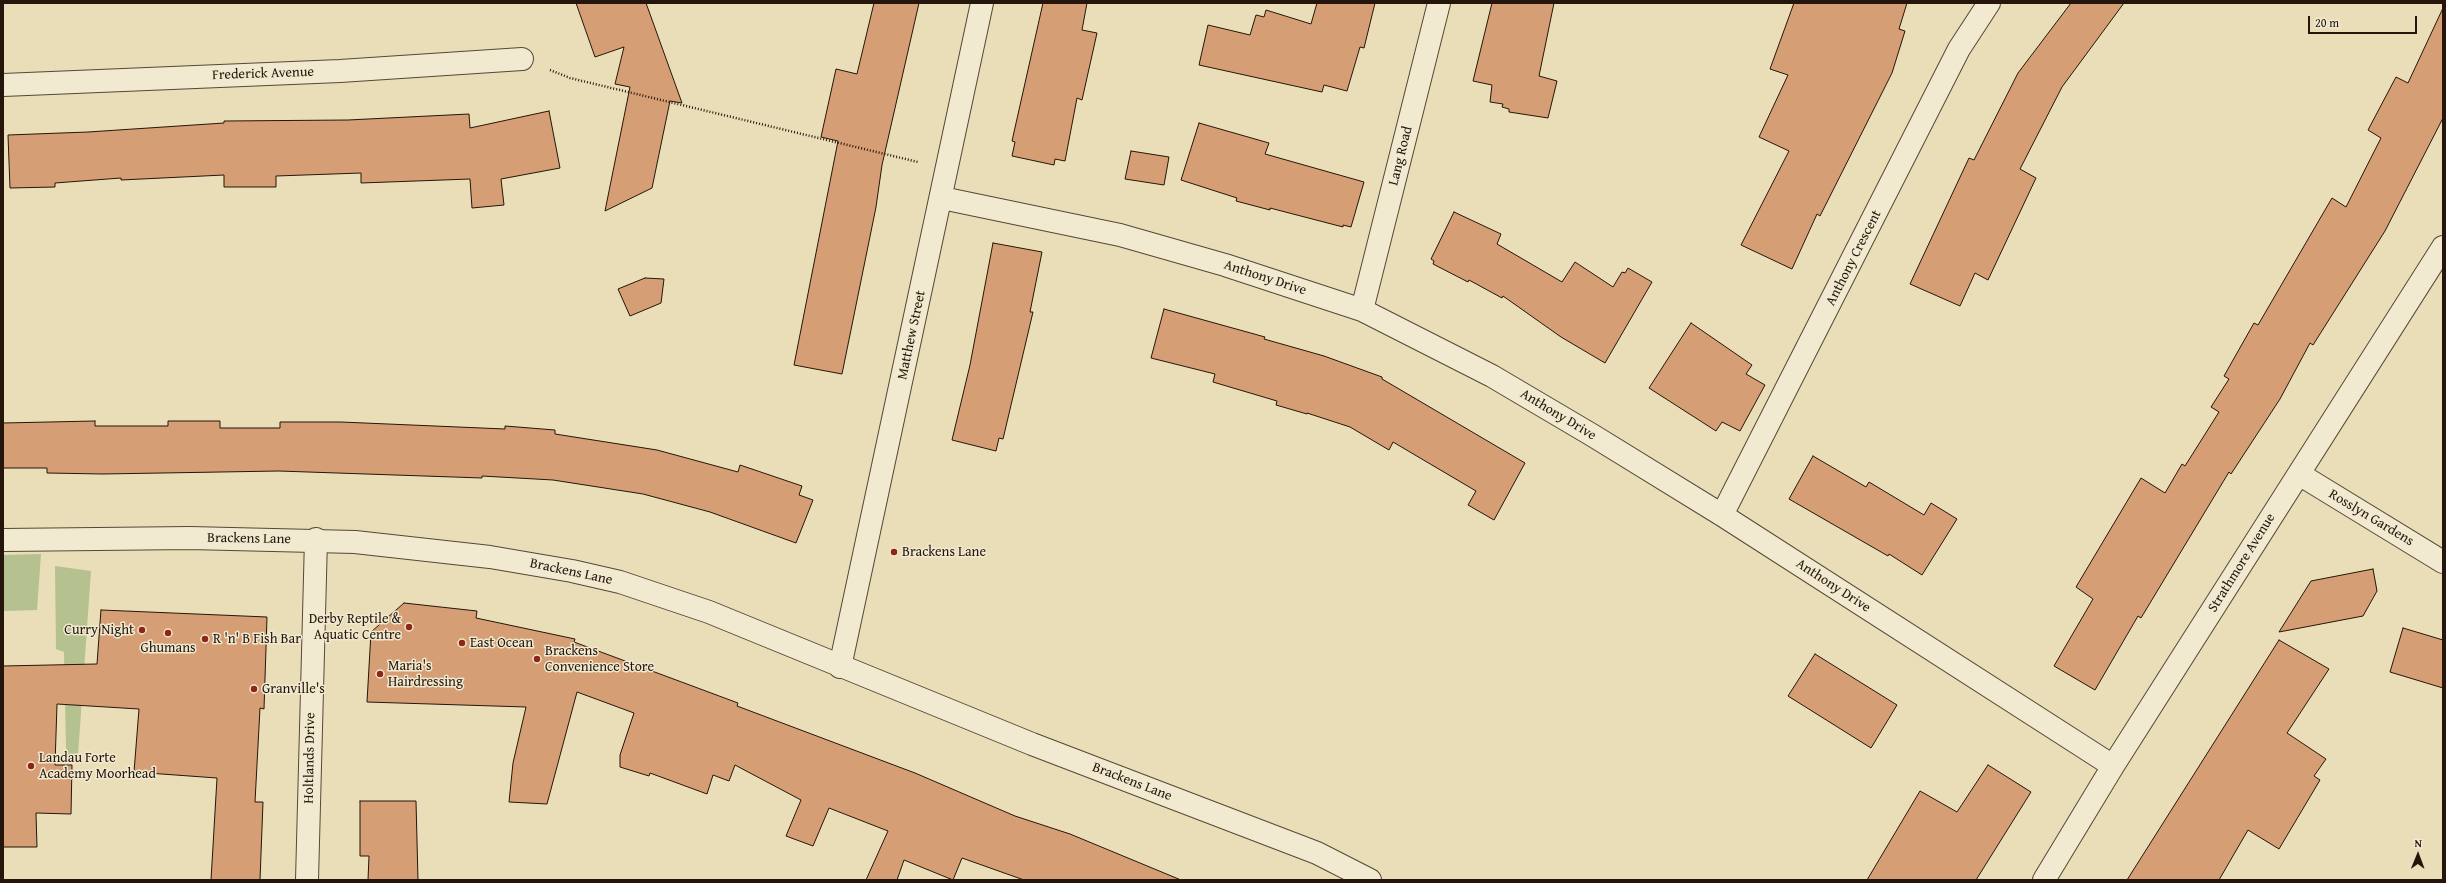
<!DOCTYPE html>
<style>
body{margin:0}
#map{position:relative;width:2446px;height:883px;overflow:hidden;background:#e9deb7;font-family:"Gentium Book Plus",serif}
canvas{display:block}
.frame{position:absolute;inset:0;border:4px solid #25150b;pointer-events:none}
.north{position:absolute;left:2398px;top:835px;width:40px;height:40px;-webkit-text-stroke:3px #f1ead0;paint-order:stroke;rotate:1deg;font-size:11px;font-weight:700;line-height:16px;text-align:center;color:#25150b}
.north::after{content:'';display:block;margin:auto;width:14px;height:18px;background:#25150b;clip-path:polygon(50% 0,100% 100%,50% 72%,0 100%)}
.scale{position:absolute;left:2308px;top:16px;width:109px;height:18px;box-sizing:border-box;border:2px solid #25150b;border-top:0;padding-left:5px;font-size:12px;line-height:14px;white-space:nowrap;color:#25150b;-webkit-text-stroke:3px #f1ead0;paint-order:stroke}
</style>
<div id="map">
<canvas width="2446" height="883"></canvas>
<div class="frame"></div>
<div class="north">N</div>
<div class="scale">20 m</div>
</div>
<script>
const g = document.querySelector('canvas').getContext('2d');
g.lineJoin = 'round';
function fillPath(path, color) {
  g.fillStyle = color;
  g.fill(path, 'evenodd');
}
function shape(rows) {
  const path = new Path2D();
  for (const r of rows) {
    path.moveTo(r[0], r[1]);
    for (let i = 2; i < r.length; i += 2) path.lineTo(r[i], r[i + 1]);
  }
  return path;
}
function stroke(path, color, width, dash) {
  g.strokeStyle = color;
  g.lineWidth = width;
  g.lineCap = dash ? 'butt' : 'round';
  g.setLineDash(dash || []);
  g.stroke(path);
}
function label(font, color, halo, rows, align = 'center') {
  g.font = font + ' "Gentium Book Plus",serif';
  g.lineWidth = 3;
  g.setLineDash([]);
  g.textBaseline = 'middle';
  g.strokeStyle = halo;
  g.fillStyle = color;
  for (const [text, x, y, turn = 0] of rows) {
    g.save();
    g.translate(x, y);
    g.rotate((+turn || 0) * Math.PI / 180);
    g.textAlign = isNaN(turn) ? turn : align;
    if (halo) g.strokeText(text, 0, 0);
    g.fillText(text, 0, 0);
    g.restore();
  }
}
const green = shape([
 [41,554,37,610,3,611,3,555],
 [55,566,91,571,78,755,69,762,66,747,64,652,56,649]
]);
const building = shape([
 [576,3,646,3,682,103,670,101,652,188,605,211,630,87,615,84,624,47,595,57,576,3],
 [874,3,919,3,882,165,876,207,842,374,794,365,838,141,821,137,836,69,857,74,874,3],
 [1043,3,1087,3,1082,30,1097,33,1082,100,1077,98,1065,161,1055,159,1054,165,1012,156,1015,142,1012,141,1043,3],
 [1317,3,1375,3,1364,48,1360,47,1347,91,1324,85,1322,92,1199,65,1208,25,1250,35,1256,15,1264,17,1266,10,1311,24,1317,3],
 [1492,3,1554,3,1539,76,1557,81,1548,118,1509,112,1509,109,1502,107,1503,104,1490,102,1492,85,1473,81,1492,3],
 [1794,3,1907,3,1899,29,1905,31,1892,73,1820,216,1817,214,1792,269,1741,245,1789,151,1759,137,1788,75,1770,69,1794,3],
 [2071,3,2124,3,2062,87,2020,169,2036,178,1988,280,1975,273,1960,306,1910,284,1969,158,1974,160,2018,73,2071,3],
 [2443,8,2443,118,2385,231,2313,345,2310,343,2280,399,2231,474,2229,472,2141,618,2138,616,2095,690,2054,666,2093,599,2076,587,2141,478,2165,493,2182,464,2185,466,2219,412,2211,407,2229,379,2224,376,2254,323,2258,325,2332,198,2346,207,2381,138,2368,130,2396,77,2408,83,2443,8],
 [549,111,560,168,501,179,504,205,472,208,470,179,361,183,361,173,276,176,276,187,224,187,224,175,121,180,121,178,55,183,55,187,10,188,8,135,88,132,224,123,224,121,348,120,469,114,470,128,549,111],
 [1199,123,1269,143,1265,154,1364,182,1351,227,1343,225,1343,227,1270,208,1270,210,1236,201,1237,198,1181,180,1199,123],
 [1131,151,1169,157,1164,185,1125,179,1131,151],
 [1454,212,1501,234,1497,244,1562,282,1575,262,1613,287,1622,272,1625,273,1628,268,1652,282,1605,363,1561,337,1503,296,1502,298,1469,280,1468,282,1433,264,1434,261,1431,259,1454,212],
 [993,243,1042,252,1030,312,1033,312,1003,439,999,438,996,451,952,440,970,365,993,243],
 [645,278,664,279,661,303,630,316,618,289,645,278],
 [1164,309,1265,337,1264,339,1324,356,1382,377,1382,379,1525,463,1494,520,1468,505,1476,491,1393,442,1389,450,1350,427,1307,413,1307,414,1276,405,1277,401,1213,382,1215,374,1151,358,1164,309],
 [1691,323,1752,365,1746,374,1765,385,1740,431,1722,422,1716,431,1649,388,1691,323],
 [95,421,95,426,168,426,168,421,220,421,220,428,280,428,280,422,341,422,505,429,505,426,555,430,555,434,657,450,738,472,740,465,802,486,799,495,813,500,796,543,710,512,643,494,553,480,482,476,482,478,279,471,103,474,47,473,47,468,3,468,3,423,95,421],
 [1813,456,1866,487,1869,482,1924,515,1931,503,1957,519,1922,575,1889,554,1888,556,1789,499,1813,456],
 [2373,569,2377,591,2363,616,2279,632,2311,581,2373,569],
 [404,603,477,611,476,618,575,639,574,642,738,703,737,706,915,773,1015,816,1070,834,1181,880,1024,880,962,858,953,880,904,860,897,880,866,880,888,831,829,808,813,846,786,836,801,800,735,765,729,781,713,775,707,794,650,773,649,776,620,767,620,755,634,713,577,692,547,804,509,802,513,763,526,707,367,702,371,632,404,603],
 [101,610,267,617,264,709,260,708,255,802,263,802,260,880,211,880,217,778,134,772,139,709,57,704,55,765,72,765,71,814,36,813,37,847,3,847,3,666,97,664,101,610],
 [2403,628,2443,640,2443,688,2390,672,2403,628],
 [2279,640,2329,669,2287,733,2326,759,2314,776,2320,780,2279,849,2248,830,2219,880,2127,880,2279,640],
 [1815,654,1897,705,1871,748,1788,696,1815,654],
 [1988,765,2031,792,1976,880,1867,880,1920,791,1957,812,1988,765],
 [360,801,416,801,418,880,368,880,369,856,360,856,360,801]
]);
const path = shape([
 [550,70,570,78,918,162]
]);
const minor = shape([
 [3,85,340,71,522,59],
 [942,198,1120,235,1225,265,1362,310,1492,376,1592,435,1722,515,2113,766],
 [1362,310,1439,3],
 [2299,474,2443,562],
 [1722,515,1959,49,1989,3],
 [840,667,982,3],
 [307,880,316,539],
 [2044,880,2113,766,2443,247]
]);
const tertiary = shape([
 [3,540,190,538,355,542,490,557,572,571,620,582,709,612,1032,744,1317,853,1370,880]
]);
const markers = [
 [894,552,4,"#8f2418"],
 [409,627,4,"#8f2418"],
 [142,630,4,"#8f2418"],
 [168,633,4,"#8f2418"],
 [205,639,4,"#8f2418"],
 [462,643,4,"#8f2418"],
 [537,659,4,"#8f2418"],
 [380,674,4,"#8f2418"],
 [254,689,4,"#8f2418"],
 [31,766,4,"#8f2418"]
];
const streetNames = [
 ["Frederick Avenue",263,74,-2],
 ["Lang Road",1401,156,-76],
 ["Anthony Crescent",1854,258,-63],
 ["Anthony Drive",1265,278,18],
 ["Matthew Street",912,335,-78],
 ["Anthony Drive",1558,415,31],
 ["Rosslyn Gardens",2371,518,31],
 ["Brackens Lane",249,539,1],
 ["Strathmore Avenue",2242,563,-58],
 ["Brackens Lane",571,572,12],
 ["Anthony Drive",1833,586,33],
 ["Holtlands Drive",310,758,-89],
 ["Brackens Lane",1132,782,21]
];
const poiNames = [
 ["Brackens Lane",902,552],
 ["Derby Reptile &",401,619,"right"],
 ["Aquatic Centre",401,635,"right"],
 ["Curry Night",134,630,"right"],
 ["R 'n' B Fish Bar",213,639],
 ["East Ocean",470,643],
 ["Ghumans",168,648,"center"],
 ["Brackens",545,651],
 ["Convenience Store",545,667],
 ["Maria's",388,666],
 ["Hairdressing",388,682],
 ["Granville's",262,689],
 ["Landau Forte",39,758],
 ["Academy Moorhead",39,774]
];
fillPath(green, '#b5c18f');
fillPath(building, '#d59e74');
stroke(building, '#25150b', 1);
stroke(minor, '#564736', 24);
stroke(tertiary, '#564736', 24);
stroke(path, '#25150b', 2.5, [1, 2]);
stroke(minor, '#f1ead0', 22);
stroke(tertiary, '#f1ead0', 22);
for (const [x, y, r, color] of markers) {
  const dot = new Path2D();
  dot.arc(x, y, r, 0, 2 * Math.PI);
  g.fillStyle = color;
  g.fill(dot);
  stroke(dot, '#f1ead0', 1.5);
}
label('14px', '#25150b', '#f1ead0', streetNames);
label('14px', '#25150b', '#f1ead0', poiNames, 'left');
</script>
